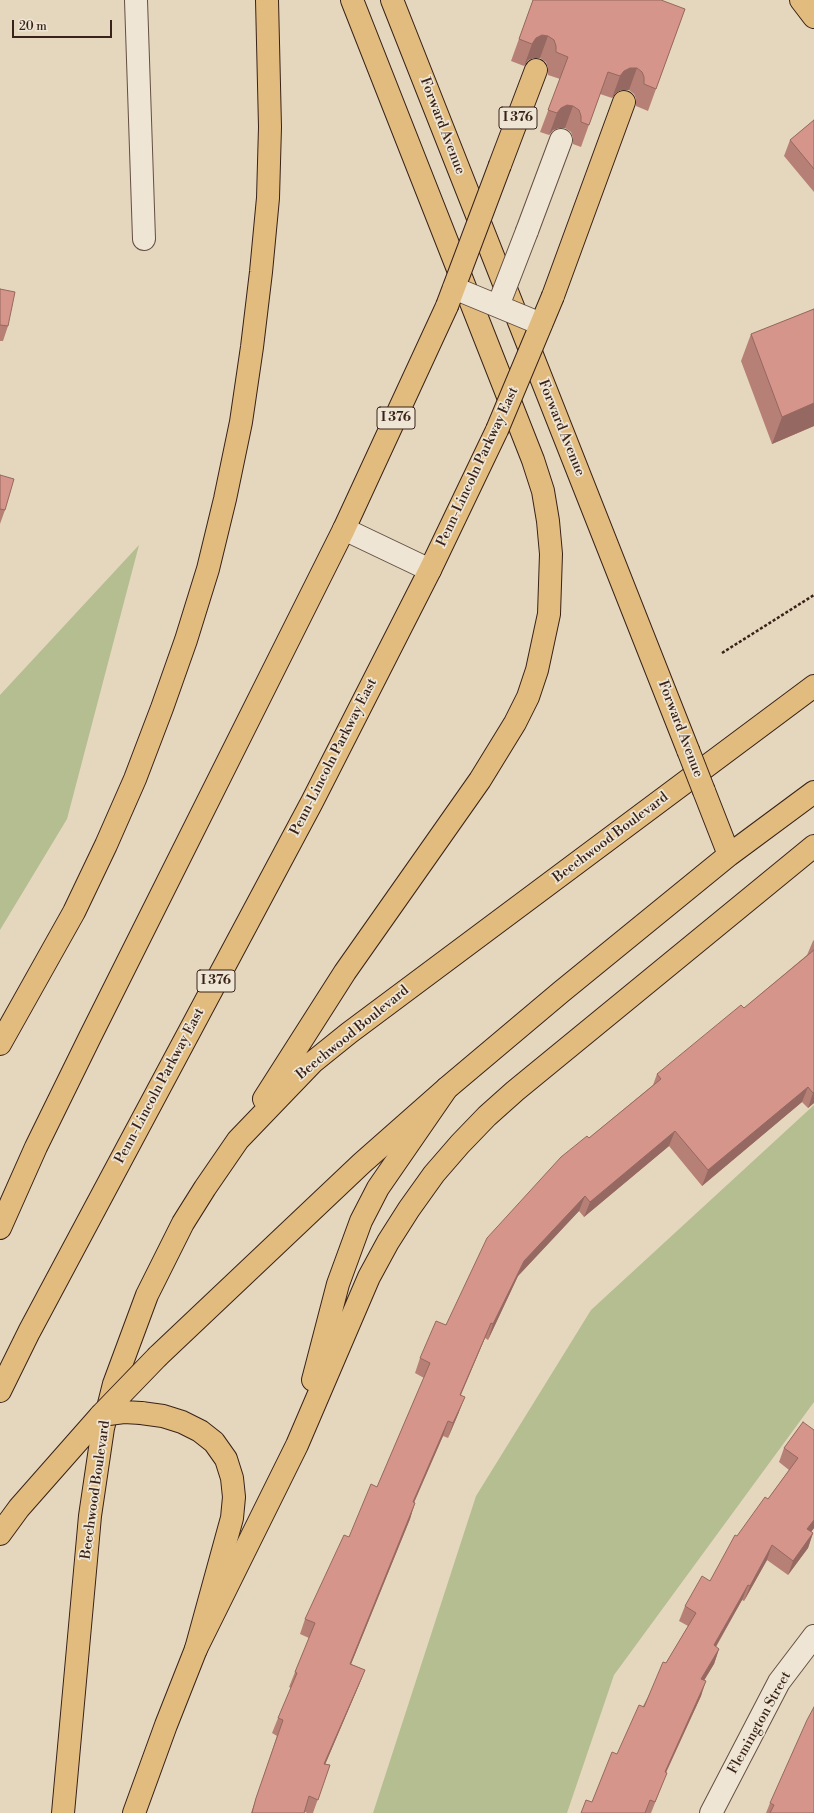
<!DOCTYPE html>
<style>
body{margin:0}
#map{position:relative;width:814px;height:1813px;overflow:hidden;background:#e5d7bd;font-family:"Libre Bodoni",serif}
canvas{display:block}
.scale{position:absolute;left:12px;top:20px;width:100px;height:18px;box-sizing:border-box;border:2px solid #392219;border-top:0;padding-left:5px;font-size:12px;line-height:14px;white-space:nowrap;color:#392219;-webkit-text-stroke:3px #eee5d4;paint-order:stroke}
</style>
<div id="map">
<canvas width="814" height="1813"></canvas>
<div class="scale">20 m</div>
</div>
<script>
const g = document.querySelector('canvas').getContext('2d');
g.lineJoin = 'round';
function fillPath(path, color) {
  g.fillStyle = color;
  g.fill(path, 'evenodd');
}
function shape(rows) {
  const path = new Path2D();
  for (const r of rows) {
    path.moveTo(r[0], r[1]);
    for (let i = 2; i < r.length; i += 2) path.lineTo(r[i], r[i + 1]);
  }
  return path;
}
function stroke(path, color, width, dash) {
  g.strokeStyle = color;
  g.lineWidth = width;
  g.lineCap = dash ? 'butt' : 'round';
  g.setLineDash(dash || []);
  g.stroke(path);
}
function label(font, color, halo, rows, align = 'center') {
  g.font = font + ' "Libre Bodoni",serif';
  g.lineWidth = 3.5;
  g.setLineDash([]);
  g.textBaseline = 'middle';
  g.strokeStyle = halo;
  g.fillStyle = color;
  for (const [text, x, y, turn = 0] of rows) {
    g.save();
    g.translate(x, y);
    g.rotate((+turn || 0) * Math.PI / 180);
    g.textAlign = isNaN(turn) ? turn : align;
    if (halo) g.strokeText(text, 0, 0);
    g.fillText(text, 0, 0);
    g.restore();
  }
}
const green = shape([
 [139,545,67,819,0,930,0,695],
 [814,1105,814,1402,614,1675,567,1813,373,1813,476,1496,591,1310]
]);
const path = shape([
 [722,653,814,595]
]);
const minor = shape([
 [136,0,144,239],
 [527,231,561,140],
 [344,529,430,570],
 [711,1813,779,1682,814,1636]
]);
const major = shape([
 [392,0,688,750],
 [801,0,814,17],
 [704,791,729,855],
 [264,1099,345,972,480,780,515,723,528,697,537,670,549,614,551,554,548,521,543,491,533,460,352,0],
 [313,1380,338,1284,361,1221,378,1188,447,1088,561,992,729,855,814,792],
 [63,1813,90,1516,103,1428,114,1384,147,1295,183,1223,205,1188,238,1140,313,1062,349,1033,814,686],
 [134,1813,166,1725,196,1649,297,1445,369,1277,388,1242,409,1209,434,1174,460,1144,487,1116,515,1091,814,846]
]);
const highway = shape([
 [500,165,536,70],
 [553,296,624,102],
 [0,1044,74,912,106,845,135,779,162,708,186,640,208,569,225,499,241,422,252,347,261,272,268,198,270,127,267,0],
 [0,1228,36,1147,90,1037,344,529,447,306],
 [158,1356,362,1163,447,1088],
 [0,1391,29,1332,312,802,430,570,497,430],
 [141,1413,163,1416,182,1422,200,1431,214,1442,226,1459,232,1478,234,1497,232,1518,196,1649],
 [0,1534,19,1508,101,1415]
]);
const minorBridge = shape([
 [454,288,541,324],
 [498,306,527,231]
]);
const majorBridge = shape([
 [688,750,704,791]
]);
const highwayBridge = shape([
 [447,306,500,165],
 [497,430,553,296],
 [101,1415,158,1356],
 [101,1415,124,1412,141,1413]
]);
const wall = shape([
 [533,0,685,9,648,111,636,106,636,99,634,94,629,90,621,90,616,93,612,98,600,94,581,147,573,144,573,138,571,132,565,128,559,128,553,130,549,135,540,132,560,79,548,75,548,68,546,62,540,58,534,58,528,60,524,66,511,61],
 [814,120,814,192,784,156,790,140],
 [0,289,8,326,3,341,0,341],
 [814,309,814,426,772,444,741,361,751,334],
 [0,475,5,510,0,524],
 [814,940,814,1103,808,1108,802,1102,702,1186,669,1146,584,1217,579,1211,518,1276,488,1340,485,1338,461,1395,459,1412,448,1438,443,1436,414,1503,410,1519,351,1664,365,1670,359,1685,325,1764,330,1765,313,1813,307,1813,305,1812,304,1813,251,1813,277,1736,272,1733,278,1718,291,1688,289,1687,295,1672,309,1638,300,1634,305,1619,349,1537,377,1487,424,1378,415,1373,420,1358,589,1138,653,1085,657,1074,744,1008,807,955,813,941],
 [803,1422,814,1528,811,1532,813,1533,808,1548,788,1575,767,1560,744,1601,742,1600,716,1647,719,1649,714,1664,704,1680,701,1696,666,1773,661,1788,651,1813,581,1813,592,1802,666,1663,688,1626,679,1621,685,1606,710,1581,737,1536,768,1499,789,1470,779,1462,784,1448],
 [770,1803,814,1813,766,1813]
]);
const shadedWall = shape([
 [542,35,548,36,540,58,534,58,528,60,524,66,532,44,536,38],
 [630,68,637,68,629,90,621,90,616,93,612,98,620,76,624,71],
 [567,105,573,106,565,128,559,128,553,130,549,135,557,113,561,108],
 [814,403,814,426,772,444,782,417],
 [808,1087,802,1102,702,1186,708,1170],
 [814,1092,814,1103,808,1108,813,1093],
 [675,1131,669,1146,584,1217,590,1202],
 [585,1196,579,1211,518,1276,488,1340,493,1324,524,1261],
 [491,1323,485,1338,454,1410,460,1395],
 [465,1397,459,1412,448,1438,453,1423],
 [448,1421,443,1436,407,1518,413,1502],
 [415,1503,410,1519,345,1679,350,1664],
 [814,1520,814,1528,802,1544,807,1529],
 [813,1533,808,1548,788,1575,793,1561],
 [772,1545,767,1560,744,1601,750,1586],
 [748,1585,742,1600,708,1660,714,1645],
 [719,1649,714,1664,696,1694,701,1679],
 [365,1670,359,1685,319,1779,324,1764],
 [706,1681,701,1696,659,1787,665,1772]
]);
const building = shape([
 [533,0,661,0,685,9,656,89,644,84,644,77,642,72,637,68,630,68,624,71,620,76,608,72,589,125,581,122,581,116,579,110,573,106,567,105,561,108,557,113,548,110,568,57,556,52,556,46,554,40,548,36,542,35,536,38,532,44,519,39,533,0],
 [814,120,814,169,790,140,814,120],
 [0,289,15,292,8,326,0,325,0,289],
 [814,309,814,403,782,417,751,334,814,309],
 [0,475,14,479,5,510,0,509,0,475],
 [814,950,814,1092,813,1093,808,1087,708,1170,675,1131,590,1202,585,1196,524,1261,493,1324,491,1323,460,1395,465,1397,453,1423,448,1421,413,1502,415,1503,350,1664,365,1670,324,1764,330,1765,318,1800,309,1796,304,1813,252,1813,256,1798,283,1720,278,1718,297,1673,295,1672,315,1623,305,1619,344,1535,349,1537,371,1484,377,1487,430,1363,420,1358,436,1321,446,1325,487,1238,561,1157,587,1136,589,1138,661,1079,657,1074,741,1005,744,1008,814,950],
 [803,1422,814,1430,814,1520,807,1529,813,1533,793,1561,772,1545,750,1586,748,1585,714,1645,719,1649,701,1679,706,1681,665,1772,667,1773,655,1802,650,1800,645,1813,581,1813,586,1800,592,1802,612,1752,617,1754,639,1705,644,1707,663,1662,666,1663,696,1613,685,1606,702,1576,710,1581,735,1535,737,1536,765,1497,768,1499,798,1458,784,1448,803,1422],
 [814,1707,814,1813,770,1813,774,1805,770,1803,807,1720,814,1707]
]);
const shields = [
 [518,118,38],
 [396,418,38],
 [216,981,38]
];
const shieldNames = [
 ["I 376",518,118],
 ["I 376",396,418],
 ["I 376",216,981]
];
const streetNames = [
 ["Forward Avenue",442,126,69],
 ["Forward Avenue",561,428,68],
 ["Penn-Lincoln Parkway East",478,467,-65],
 ["Forward Avenue",680,729,69],
 ["Penn-Lincoln Parkway East",334,757,-63],
 ["Beechwood Boulevard",611,838,-37],
 ["Beechwood Boulevard",353,1033,-39],
 ["Penn-Lincoln Parkway East",160,1086,-62],
 ["Beechwood Boulevard",96,1490,-82],
 ["Flemington Street",760,1723,-61]
];
fillPath(green, '#b5be91');
stroke(minor, '#644f42', 24);
stroke(major, '#392219', 24);
stroke(highway, '#392219', 24);
stroke(path, '#392219', 2.5, [3, 2]);
stroke(minor, '#eee5d4', 22);
stroke(major, '#e2bc7e', 22);
stroke(highway, '#e2bc7e', 22);
stroke(minorBridge, '#644f42', 24, []);
stroke(majorBridge, '#392219', 24, []);
stroke(highwayBridge, '#392219', 24, []);
stroke(minorBridge, '#eee5d4', 22);
stroke(majorBridge, '#e2bc7e', 22);
stroke(highwayBridge, '#e2bc7e', 22);
fillPath(wall, '#b78077');
fillPath(shadedWall, '#956861');
fillPath(building, '#d5958a');
stroke(building, '#956861', 1);
for (const [x, y, w] of shields) {
  const box = new Path2D();
  box.roundRect(x - w / 2, y - 11, w, 22, 3);
  g.fillStyle = '#eee5d4';
  g.fill(box);
  stroke(box, '#392219', 1);
}
label('bold 13px', '#392219', null, shieldNames);
label('14px', '#392219', '#eee5d4', streetNames);
</script>
